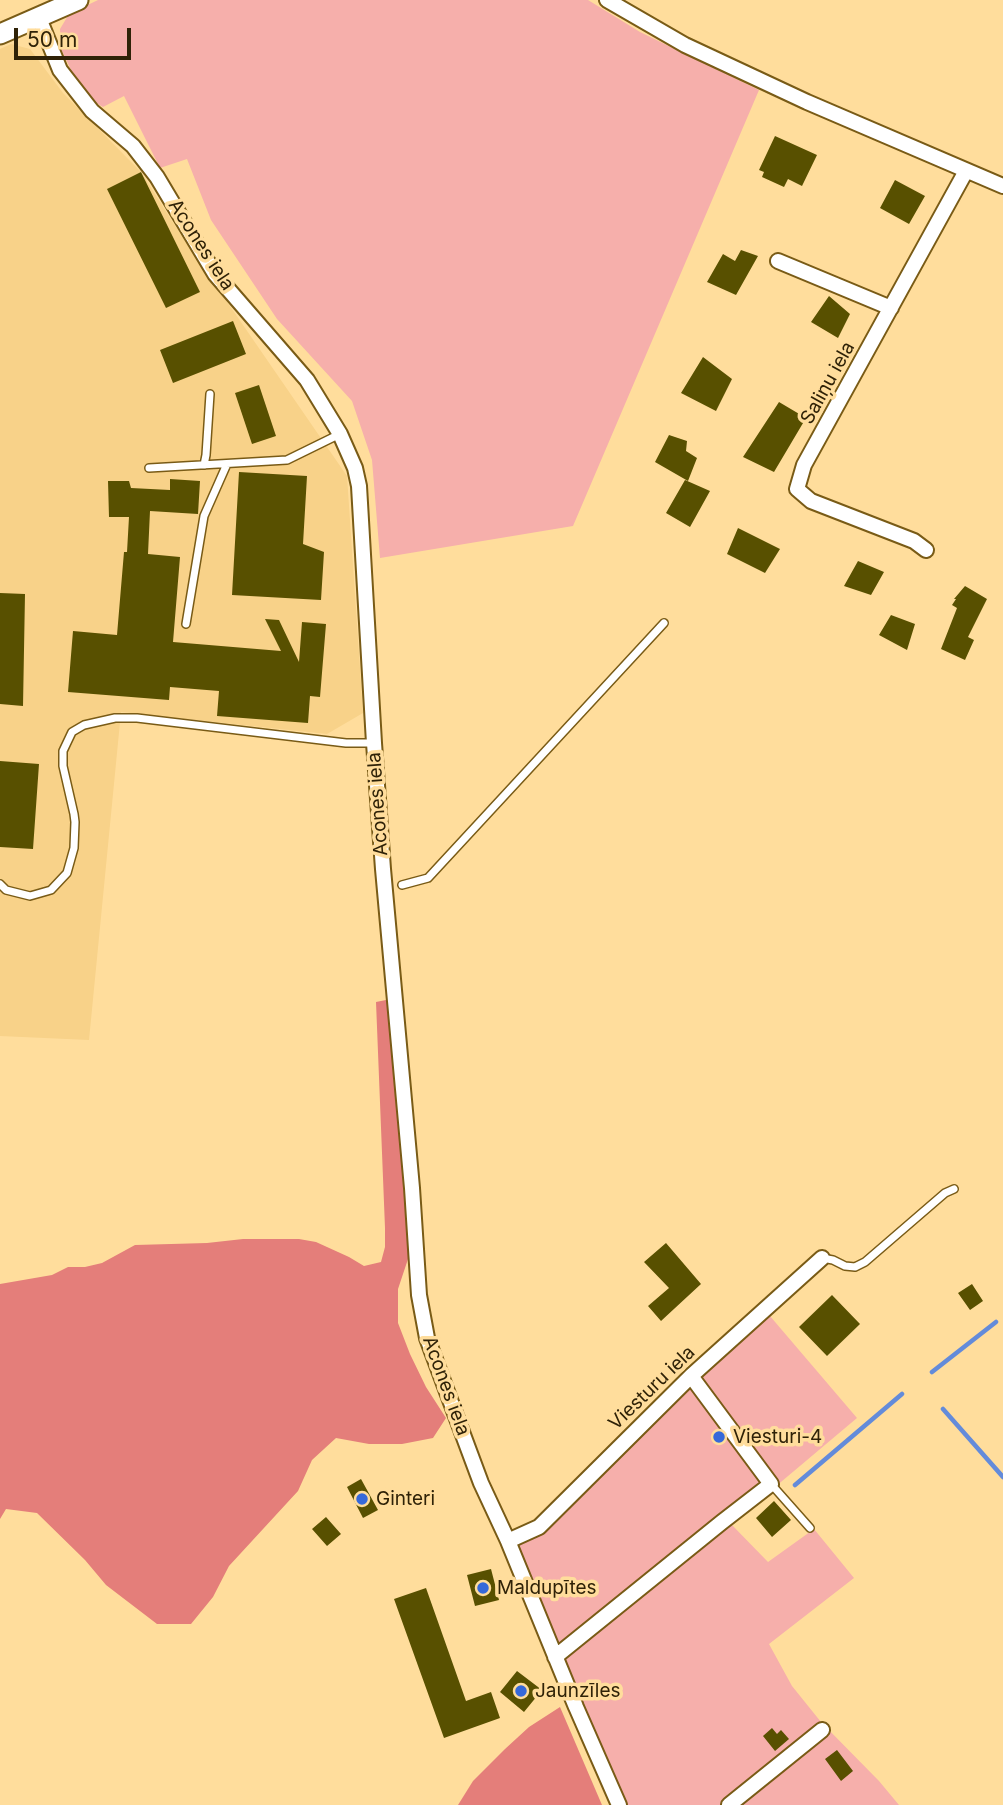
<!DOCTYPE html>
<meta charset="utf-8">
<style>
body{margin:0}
#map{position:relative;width:1003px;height:1805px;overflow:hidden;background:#ffdd9c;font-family:Inter,sans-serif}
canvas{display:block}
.scale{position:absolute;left:14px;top:28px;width:117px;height:32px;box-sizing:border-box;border:4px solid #2f2207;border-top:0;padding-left:9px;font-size:21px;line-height:24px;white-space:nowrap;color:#2f2207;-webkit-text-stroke:5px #ffdd9c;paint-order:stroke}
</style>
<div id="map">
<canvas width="1003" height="1805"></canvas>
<div class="scale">50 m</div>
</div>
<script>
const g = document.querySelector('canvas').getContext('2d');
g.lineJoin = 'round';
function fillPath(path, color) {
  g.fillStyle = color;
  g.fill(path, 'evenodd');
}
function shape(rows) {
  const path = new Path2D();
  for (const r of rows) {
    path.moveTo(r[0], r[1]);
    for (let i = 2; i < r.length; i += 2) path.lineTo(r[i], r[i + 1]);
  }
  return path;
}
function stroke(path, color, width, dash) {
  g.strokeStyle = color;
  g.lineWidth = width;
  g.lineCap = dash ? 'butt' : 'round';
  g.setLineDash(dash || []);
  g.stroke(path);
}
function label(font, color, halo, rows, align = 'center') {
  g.font = font + ' Inter,sans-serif';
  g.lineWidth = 7;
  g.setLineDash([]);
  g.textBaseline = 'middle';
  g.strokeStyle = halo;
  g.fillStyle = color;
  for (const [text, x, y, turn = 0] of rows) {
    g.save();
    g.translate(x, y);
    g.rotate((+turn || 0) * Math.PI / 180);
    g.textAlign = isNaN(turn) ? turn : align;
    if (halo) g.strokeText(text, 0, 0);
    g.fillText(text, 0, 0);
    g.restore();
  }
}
const built = shape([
 [11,44,30,49,63,93,141,172,181,235,347,476,363,713,327,734,121,712,89,1040,0,1036,0,49]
]);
const green = shape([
 [98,0,588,0,640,32,759,90,573,526,380,558,372,460,352,401,277,319,211,220,187,159,160,168,124,96,103,107,93,101,72,72,61,49,60,29,69,14],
 [764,1309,857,1418,731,1524,768,1562,814,1529,854,1578,769,1644,792,1686,821,1722,879,1781,899,1805,618,1805,508,1541,539,1527]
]);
const forest = shape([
 [396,998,411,1250,398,1289,398,1323,410,1354,426,1387,446,1418,433,1438,402,1444,369,1444,336,1438,312,1460,298,1491,229,1566,213,1597,191,1624,157,1624,106,1585,85,1560,37,1513,6,1509,0,1519,0,1284,52,1275,68,1267,85,1267,102,1263,135,1245,207,1243,243,1239,299,1239,316,1242,349,1257,364,1266,381,1262,385,1247,385,1228,376,1002],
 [560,1707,602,1805,458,1805,473,1781,505,1749,529,1727]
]);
const stream = shape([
 [932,1372,996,1322],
 [943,1409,1003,1477],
 [795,1485,902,1394]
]);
const building = shape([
 [775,136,817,155,802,186,788,179,784,187,762,177,764,172,759,170],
 [141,172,200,292,166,308,107,189],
 [895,180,925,196,909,224,880,208],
 [741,250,758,256,736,295,707,282,723,254,735,261],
 [829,296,850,314,838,338,811,322],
 [233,321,246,354,173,383,160,350],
 [703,357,732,379,716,411,681,393],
 [259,385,276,436,252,444,235,393],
 [779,402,806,418,774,472,743,457],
 [669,435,687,441,686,451,697,458,688,481,655,462],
 [239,472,307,476,303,544,324,552,321,600,232,595],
 [170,479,200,481,198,514,150,511,148,554,180,557,173,642,281,651,265,619,279,620,299,662,302,622,326,624,320,697,310,696,308,723,217,716,219,691,170,687,169,700,68,692,73,631,117,635,124,552,127,552,129,517,109,517,108,481,129,481,131,488,170,490],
 [685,480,710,491,690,527,666,513],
 [738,528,780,549,765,573,727,554],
 [858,561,884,572,871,595,844,586],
 [965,586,987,599,968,637,974,640,965,660,941,649,957,608,952,605,956,599,954,599],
 [0,593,25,594,23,706,0,704],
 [891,615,915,624,907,650,879,635],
 [0,761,39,764,33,849,0,847],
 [666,1243,701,1284,661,1321,648,1306,669,1288,644,1262],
 [972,1284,983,1301,970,1310,958,1293],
 [832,1295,860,1324,827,1356,799,1327],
 [361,1479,378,1510,363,1518,347,1487],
 [774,1501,791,1520,772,1537,756,1518],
 [326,1517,341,1534,327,1546,312,1529],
 [491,1569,499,1600,475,1606,467,1575],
 [426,1588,466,1701,491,1692,500,1718,444,1738,394,1599],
 [517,1671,542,1690,524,1712,500,1692],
 [772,1728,777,1734,781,1730,789,1739,775,1751,763,1736],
 [837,1750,853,1771,841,1781,825,1759]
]);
const lane = shape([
 [204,465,206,455,210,394],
 [149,468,287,460,340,434],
 [186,624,204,516,227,464],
 [0,884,6,890,30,896,51,890,67,873,74,848,75,822,74,814,63,766,63,751,72,732,84,725,115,718,137,718,346,743,374,743],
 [402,885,428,878,664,623],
 [822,1258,833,1260,845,1266,855,1267,865,1262,945,1193,954,1189],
 [771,1484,810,1528]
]);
const street = shape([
 [607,0,685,45,807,102,1003,186],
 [39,18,60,70,92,111,133,146,157,177,215,274,307,380,340,434,355,468,359,486,374,743,383,869,412,1188,419,1295,427,1338,481,1483,508,1541,576,1707,619,1805],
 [778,261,891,308],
 [926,550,914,541,811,501,797,489,804,465,966,171],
 [508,1541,539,1527,691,1376,822,1258],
 [555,1657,722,1522,771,1484,691,1376],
 [729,1805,822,1730]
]);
const secondary = shape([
 [0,34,78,0]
]);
const markers = [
 [719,1437,7,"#3669d9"],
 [362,1499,7,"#3669d9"],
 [483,1588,7,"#3669d9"],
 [521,1691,7,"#3669d9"]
];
const streetNames = [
 ["Acones iela",201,245,57],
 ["Saliņu iela",828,383,-61],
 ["Acones iela",378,804,-94],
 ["Acones iela",446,1386,70],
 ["Viesturu iela",652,1388,-44]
];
const poiNames = [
 ["Viesturi-4",733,1437],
 ["Ginteri",376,1499],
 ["Maldupītes",497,1588],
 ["Jaunzīles",535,1691]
];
fillPath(built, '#f8d289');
fillPath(green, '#f6afab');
fillPath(forest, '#e47e7a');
stroke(stream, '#638bda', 4.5);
fillPath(building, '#585000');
stroke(lane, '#795b16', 10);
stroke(street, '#795b16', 18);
stroke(secondary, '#795b16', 23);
stroke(lane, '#fff', 7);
stroke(street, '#fff', 14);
stroke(secondary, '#fff', 19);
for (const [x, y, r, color] of markers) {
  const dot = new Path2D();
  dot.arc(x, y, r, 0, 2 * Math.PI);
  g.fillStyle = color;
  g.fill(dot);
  stroke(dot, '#ffdd9c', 2.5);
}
label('19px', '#2f2207', '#ffdd9c', streetNames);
label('19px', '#2f2207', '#ffdd9c', poiNames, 'left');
</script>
